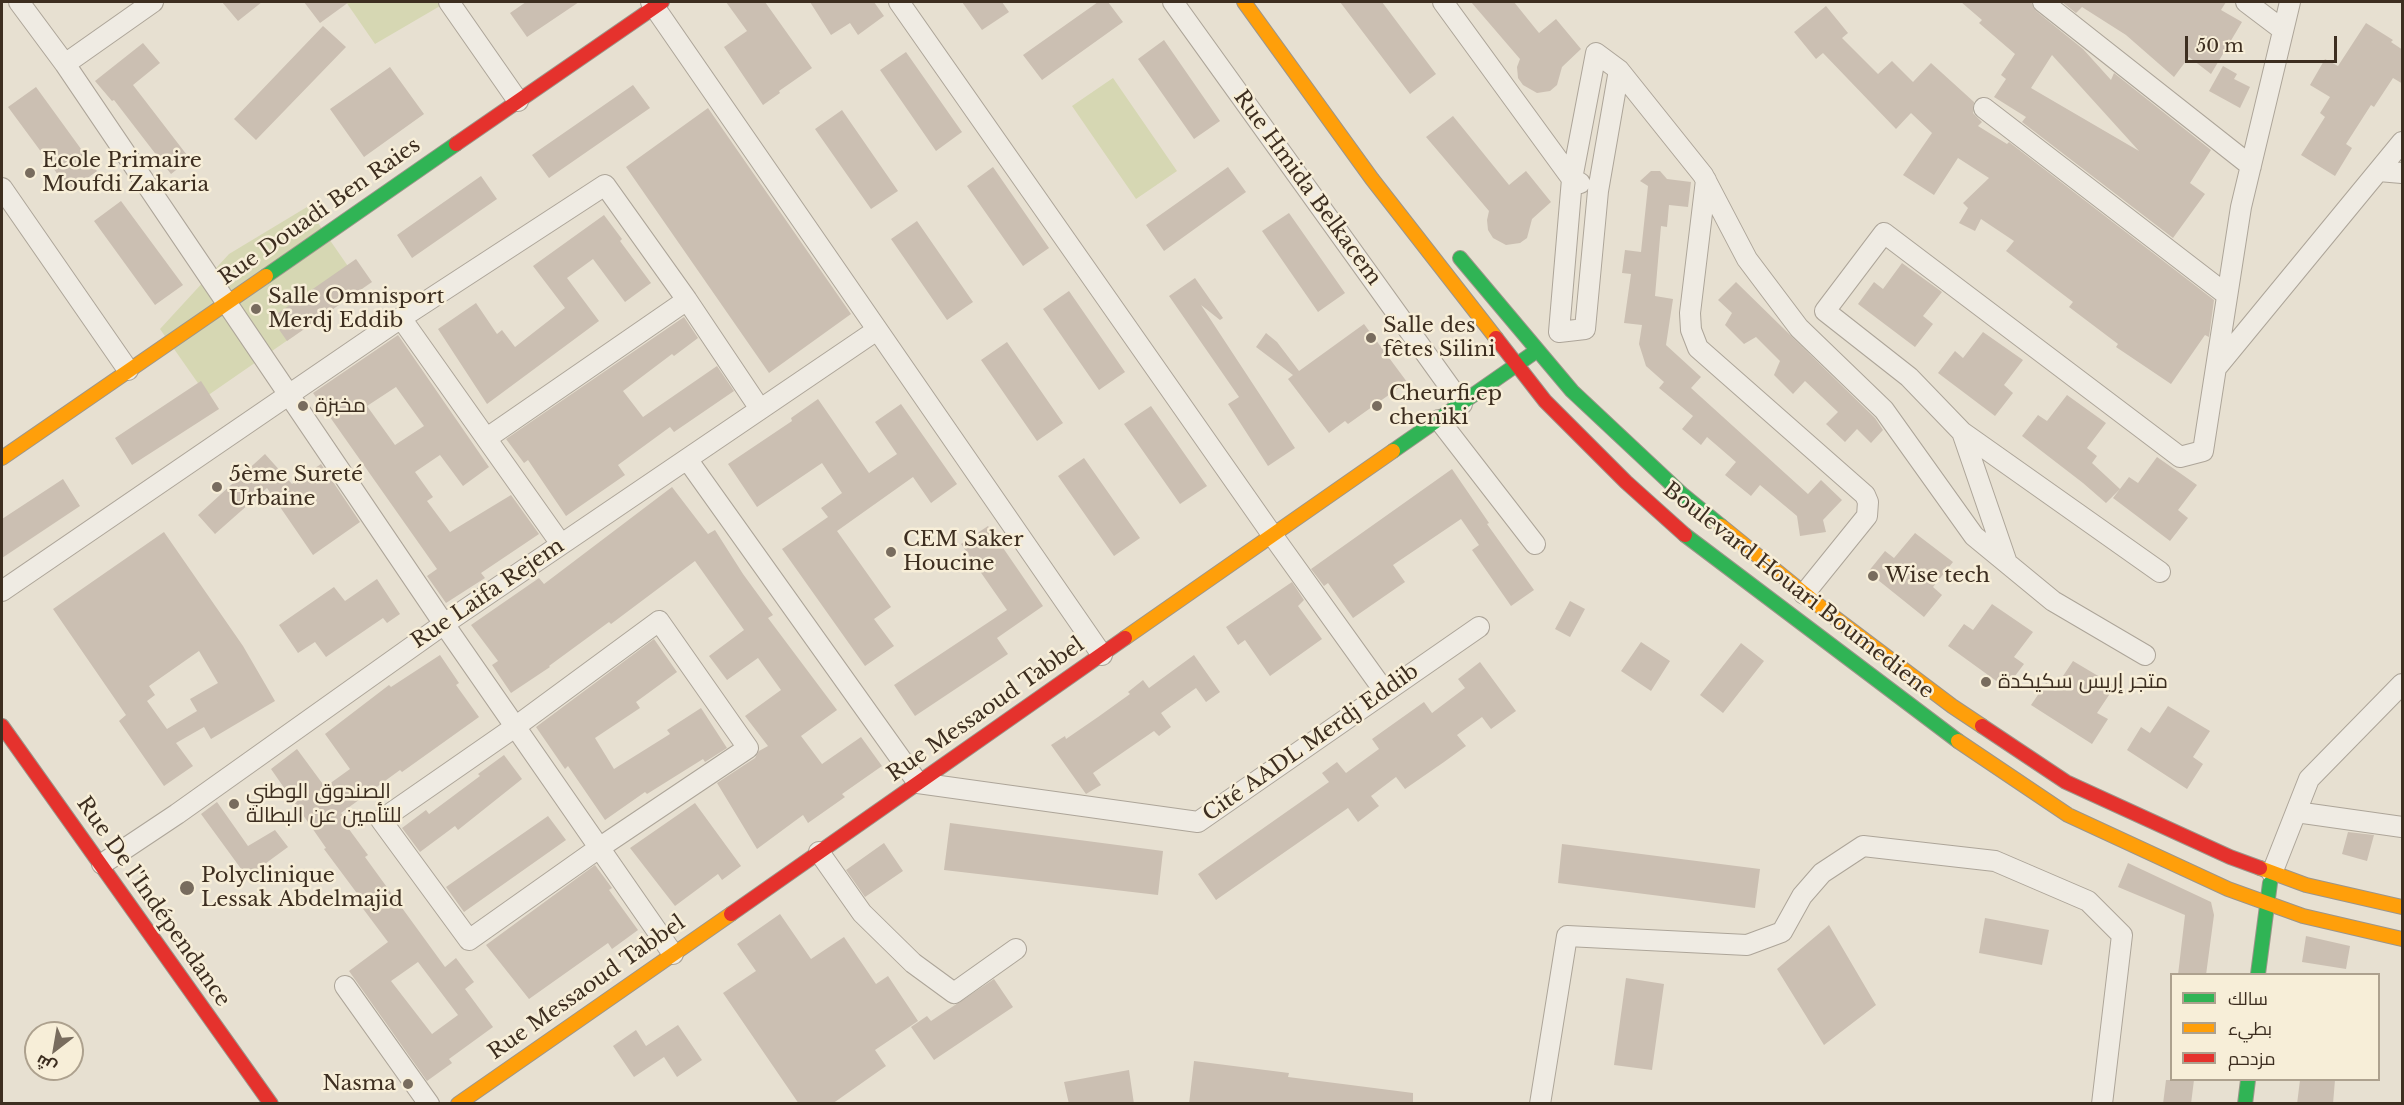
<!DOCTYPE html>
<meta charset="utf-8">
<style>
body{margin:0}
#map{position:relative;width:2404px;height:1105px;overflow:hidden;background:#e7e0d1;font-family:"Libre Baskerville",Cairo,serif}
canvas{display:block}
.frame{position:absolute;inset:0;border:3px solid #3d2e20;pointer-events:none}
.legend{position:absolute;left:2170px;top:973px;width:210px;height:108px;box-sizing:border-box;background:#f7eed8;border:2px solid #ada18e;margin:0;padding:8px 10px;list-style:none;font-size:18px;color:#3d2e20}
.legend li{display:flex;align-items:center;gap:12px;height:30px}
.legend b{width:30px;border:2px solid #ada18e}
.north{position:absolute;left:24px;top:1021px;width:60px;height:60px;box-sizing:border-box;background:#f7eed8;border:2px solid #ada18e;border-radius:50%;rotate:211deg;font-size:16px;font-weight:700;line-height:24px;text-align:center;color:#3d2e20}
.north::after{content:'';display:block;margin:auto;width:21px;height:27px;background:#786c5e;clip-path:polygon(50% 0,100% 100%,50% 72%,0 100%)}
.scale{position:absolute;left:2185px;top:36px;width:152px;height:27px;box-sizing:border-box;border:3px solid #3d2e20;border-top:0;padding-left:8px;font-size:18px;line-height:21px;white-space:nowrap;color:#3d2e20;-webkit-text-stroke:4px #f7eed8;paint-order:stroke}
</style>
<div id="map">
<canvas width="2404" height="1105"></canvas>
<div class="frame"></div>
<ul class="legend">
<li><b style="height:8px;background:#30b455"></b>سالك</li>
<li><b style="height:8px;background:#ff9f0a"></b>بطيء</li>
<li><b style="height:8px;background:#e5322d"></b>مزدحم</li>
</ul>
<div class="north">ش</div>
<div class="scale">50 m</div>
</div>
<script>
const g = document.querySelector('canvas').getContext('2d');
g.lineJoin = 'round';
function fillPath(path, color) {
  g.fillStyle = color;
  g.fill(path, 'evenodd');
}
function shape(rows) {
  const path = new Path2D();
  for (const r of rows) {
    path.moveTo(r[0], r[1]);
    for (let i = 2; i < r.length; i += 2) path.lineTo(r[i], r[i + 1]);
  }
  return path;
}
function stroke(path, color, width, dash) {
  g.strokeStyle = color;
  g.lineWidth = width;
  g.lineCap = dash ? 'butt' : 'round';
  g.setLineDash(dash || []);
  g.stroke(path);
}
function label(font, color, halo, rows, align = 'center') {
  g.font = font + ' "Libre Baskerville",Cairo,serif';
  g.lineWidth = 5;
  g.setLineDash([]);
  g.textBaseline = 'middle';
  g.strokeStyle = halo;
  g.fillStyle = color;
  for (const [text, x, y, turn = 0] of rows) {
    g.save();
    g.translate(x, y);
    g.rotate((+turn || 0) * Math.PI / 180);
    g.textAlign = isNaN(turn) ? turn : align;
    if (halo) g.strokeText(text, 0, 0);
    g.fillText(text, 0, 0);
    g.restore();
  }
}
const green = shape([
 [346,2,437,2,440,6,375,44],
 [1113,78,1177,171,1136,199,1072,106],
 [307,207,363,288,207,396,160,329,229,254]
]);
const building = shape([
 [222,2,262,2,238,21],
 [304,2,349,2,320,23],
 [526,2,579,2,527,37,510,13],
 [726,2,765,2,812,68,779,91,780,93,763,105,724,47,747,31],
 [810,2,874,2,884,16,858,35,850,23,831,35],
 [962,2,1002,2,1009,12,982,30],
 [1098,2,1108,2,1123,22,1042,80,1023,55],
 [1340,2,1382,2,1436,74,1410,94],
 [1471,2,1514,2,1539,33,1556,19,1581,49,1562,67,1557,85,1550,91,1537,93,1523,85,1518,78,1517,67,1520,59],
 [1961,2,2031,2,2036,11,2083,49,2111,80,2114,73,2211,150,2190,183,2205,194,2173,238,2022,122,2026,117,1994,97,2006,79,2001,75,2015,54,1979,23,1982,20],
 [2052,55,2139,151,2031,88],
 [2062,2,2226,2,2221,10,2242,22,2211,74,2189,57,2174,77,2126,35,2082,7,2076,13],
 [1826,6,1848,33,1842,38,1878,74,1892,61,1913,82,1931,63,1974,102,1973,113,1982,122,1978,126,2007,144,2009,142,2214,300,2209,337,2205,335,2171,384,2116,347,2118,344,2069,307,2073,302,2006,251,2014,241,1981,219,1975,231,1959,223,1968,208,1963,203,1989,178,1958,158,1934,195,1903,175,1932,133,1911,113,1896,129,1823,53,1816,59,1794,32],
 [2366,23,2393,40,2391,42,2403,50,2403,84,2393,78,2374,107,2371,105,2346,144,2352,148,2335,176,2301,155,2325,117,2320,113,2330,97,2310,85,2325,59,2338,66],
 [323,26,346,47,256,140,234,119],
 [1164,40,1220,121,1194,139,1138,59],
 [143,43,160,63,133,85,190,159,171,174,114,100,112,101,95,81],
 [906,52,962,132,936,151,880,70],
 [2223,66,2237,74,2234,79,2250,87,2240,108,2209,91],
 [390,67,424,114,364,157,330,109],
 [633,85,650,108,549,178,532,155],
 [36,87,97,171,70,191,8,107],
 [708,108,851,314,769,373,626,167],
 [842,110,898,191,871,209,815,129],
 [1453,116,1509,185,1526,171,1551,202,1532,219,1527,238,1520,243,1506,245,1493,238,1488,230,1487,220,1489,211,1426,137],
 [993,167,1049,248,1023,266,967,186],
 [1228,167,1246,192,1164,251,1146,225],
 [1651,171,1660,171,1667,179,1691,182,1688,207,1669,205,1667,227,1661,226,1655,296,1673,299,1666,345,1701,377,1691,388,1808,494,1821,480,1842,500,1823,520,1826,532,1800,536,1797,516,1760,485,1751,496,1725,475,1736,462,1707,437,1701,445,1682,429,1693,416,1659,388,1664,382,1646,366,1639,344,1642,325,1624,323,1631,274,1622,273,1625,250,1641,252,1648,186,1640,181],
 [481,176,497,199,412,258,397,235],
 [121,201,183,285,155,305,94,221],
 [1289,213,1345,293,1318,312,1262,231],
 [604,215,622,239,620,241,651,283,625,302,593,259,567,278,599,321,487,404,438,329,476,303,497,334,502,330,515,347,565,308,533,266],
 [917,221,973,302,947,320,891,239],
 [356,259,372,282,287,341,271,318],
 [1902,263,1942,292,1923,316,1933,324,1915,347,1858,304,1874,282,1883,289],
 [1195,278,1223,318,1220,320,1201,305,1295,448,1268,466,1228,404,1239,397,1169,296],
 [1736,282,1875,418,1883,430,1871,443,1857,429,1845,442,1826,424,1838,412,1805,381,1793,394,1774,375,1780,361,1756,337,1744,344,1725,325,1732,313,1718,300],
 [1069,291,1125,372,1099,390,1043,309],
 [684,317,698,338,674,356,672,354,623,391,643,417,717,366,734,391,674,432,670,427,618,465,625,475,566,516,528,460,524,463,506,439],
 [1364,324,1407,382,1348,424,1345,421,1329,433,1288,379,1293,375,1256,347,1266,333,1277,342,1299,371],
 [1983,332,2023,360,2004,385,2013,393,1995,416,1938,373,1955,351,1963,358],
 [398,335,489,467,463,486,440,455,415,472,433,497,427,501,450,532,511,495,539,534,481,573,485,578,446,603,427,576,437,569,313,393],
 [396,387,424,426,395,445,367,406],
 [1007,342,1063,423,1037,441,981,360],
 [201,381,219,409,132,465,115,438],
 [2067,395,2106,423,2087,448,2097,456,2092,463,2120,489,2129,477,2138,483,2157,457,2197,485,2178,510,2188,518,2170,541,2113,498,2120,489,2106,503,2083,483,2022,436,2038,415,2047,421],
 [818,399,869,473,897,454,875,422,901,404,957,484,931,503,913,477,837,531,891,607,874,619,894,646,865,666,782,549,828,517,821,508,842,493,822,463,757,507,728,464,792,421,791,418],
 [1151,406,1207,486,1180,504,1124,424],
 [265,454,292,484,321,464,360,522,313,555,267,488,215,534,198,515],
 [1084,458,1140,538,1114,556,1058,476],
 [1452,469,1489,523,1487,524,1534,590,1511,606,1472,550,1479,545,1461,519,1393,565,1405,582,1353,618,1328,583,1324,586,1311,569],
 [63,479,80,506,2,558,2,519],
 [672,487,708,534,715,530,743,574,773,615,768,618,837,710,801,736,822,764,861,737,882,766,842,794,845,797,808,823,803,815,757,849,717,783,755,758,759,751,768,746,745,716,781,690,758,658,727,680,709,656,744,630,695,561,611,624,609,622,549,666,550,667,511,693,492,665,498,661,471,625,539,578,544,584],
 [988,526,1043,606,997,638,1008,654,915,716,894,685,1007,610,961,544],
 [164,532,243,646,275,701,211,739,204,727,176,743,193,766,164,786,119,721,126,715,53,609],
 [199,651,218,683,190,699,197,711,167,729,147,701,155,695,149,686],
 [1915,533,1953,562,1933,587,1942,595,1924,617,1868,572,1885,551,1894,558],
 [377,579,400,614,387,623,383,618,326,657,315,642,298,653,279,625,334,587,345,601],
 [1292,582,1304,600,1298,606,1322,639,1270,676,1245,640,1238,645,1226,627],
 [1570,601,1585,609,1570,637,1555,629],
 [1992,604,2033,632,2014,657,2024,664,2006,688,1948,646,1964,624,1973,630],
 [654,639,677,672,636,702,640,708,595,738,614,769,670,734,667,730,701,708,727,748,705,762,703,759,647,794,645,792,605,820,568,766,565,769,536,727],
 [1641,642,1670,661,1651,691,1621,671],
 [1741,643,1764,661,1723,713,1700,695],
 [440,655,459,683,456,685,479,717,402,772,400,770,341,813,343,815,340,817,368,855,365,857,445,967,456,958,474,982,465,989,493,1027,449,1059,452,1063,427,1081,349,971,388,942,355,898,359,896,324,849,326,848,271,769,297,749,325,787,350,769,325,734,389,685,391,687],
 [418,962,458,1015,432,1034,391,981],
 [1194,655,1220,692,1206,702,1196,688,1161,713,1171,727,1159,736,1154,731,1093,773,1101,785,1086,794,1051,745,1065,736,1066,739,1098,717,1130,694,1128,692,1143,680,1149,688],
 [2073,661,2115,686,2097,713,2108,719,2092,744,2031,705,2046,683,2055,688],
 [1480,662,1516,711,1491,729,1482,717,1457,735,1466,746,1444,762,1405,789,1396,777,1371,796,1379,806,1358,822,1348,808,1216,900,1198,874,1329,782,1322,773,1337,762,1346,773,1379,749,1372,739,1424,702,1432,713,1465,688,1458,679],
 [2168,706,2210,731,2193,757,2203,764,2187,789,2127,750,2141,727,2150,733],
 [504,755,522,779,458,830,455,826,420,852,402,828,426,810,429,814,480,776,478,774],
 [217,802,248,846,275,830,288,847,247,877,201,814],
 [695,803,741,866,722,880,718,874,675,906,630,848],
 [548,816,566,840,464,912,446,887],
 [950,823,1163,851,1158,895,944,870],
 [2348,832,2374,835,2367,861,2342,854],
 [884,843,903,871,865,897,846,870],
 [1562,844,1760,869,1755,908,1558,883],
 [2128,863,2211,902,2214,915,2206,975,2178,975,2185,915,2118,887],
 [595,865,612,888,609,890,638,930,612,949,608,943,529,999,486,945],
 [780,914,811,959,844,937,876,984,888,976,918,1021,875,1050,886,1066,832,1104,799,1104,723,993,756,971,737,944],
 [1985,918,2049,930,2042,965,1979,953],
 [1829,925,1876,1005,1824,1045,1777,969],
 [2306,936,2350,946,2346,969,2302,962],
 [1626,978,1664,984,1652,1070,1614,1065],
 [994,979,1013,1007,934,1060,911,1027,927,1016,931,1021],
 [678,1025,702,1060,677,1077,664,1057,634,1077,613,1046,636,1030,646,1046],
 [1194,1061,1289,1073,1288,1077,1413,1093,1413,1104,1189,1104],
 [1129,1070,1134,1104,1069,1104,1064,1082],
 [2166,1080,2194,1080,2191,1104,2163,1104],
 [2300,1080,2335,1080,2333,1104,2297,1104]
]);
const street = shape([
 [19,2,65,64,444,624,673,954],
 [449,2,518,101],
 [651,2,1102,655],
 [899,2,1273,536,1385,692],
 [1173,2,1462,404],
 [1443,2,1572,179,1580,183],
 [2043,2,2251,166],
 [2246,2,2283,30],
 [65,64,153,2],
 [1984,108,2227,295],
 [2379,171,2402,173],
 [1706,180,1690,313,1691,330,1698,348,1865,495,1868,502,1867,516,1804,594],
 [2,188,128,370],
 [1559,332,1572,179,1596,53,1619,70,1703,175,1747,259,1799,328,1884,410,1974,536,2053,601,2145,655],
 [1559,332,1585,329,1598,191,1619,70],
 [2217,367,2402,142],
 [1439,420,1535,544],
 [1962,432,1909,377,1825,311,1884,233,2180,457,2203,451,2241,207,2290,2],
 [487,438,687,300],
 [687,459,918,783,1198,822,1479,627],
 [561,544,401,318,605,185,687,300,760,409],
 [2007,563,1962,432,2160,572],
 [2,591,401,318],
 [659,621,748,748,599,848,469,940,381,820,515,727,659,621],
 [2296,812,2402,827],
 [819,852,862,913,913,963,954,993,1016,949],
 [102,864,177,814,444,624,877,330],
 [2272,873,2309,779,2402,684],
 [345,986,429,1104],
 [1540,1104,1567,936,1747,945,1782,932,1802,896,1822,873,1863,846,1995,861,2088,901,2122,935,2102,1104]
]);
const fast = shape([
 [1460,258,1572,391,1683,495,1721,526],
 [266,276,456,144],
 [1393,451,1532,354],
 [1685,535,1958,741],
 [2258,974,2270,883],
 [2245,1104,2248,1080]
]);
const slow = shape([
 [1244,2,1372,179,1496,338],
 [2,458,266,276],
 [1721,526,1822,608,1952,706,1982,726],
 [1125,638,1393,451],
 [1958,741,2068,815,2228,889,2303,916,2402,939],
 [2260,868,2306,885,2402,907],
 [458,1104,731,914]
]);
const jam = shape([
 [456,144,662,2],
 [1496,338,1545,401,1626,482,1685,535],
 [2,726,271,1104],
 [1982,726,2066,782,2230,857,2260,868],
 [731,914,1125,638]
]);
const markers = [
 [30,173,6,"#786c5e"],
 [256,309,6,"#786c5e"],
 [1371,338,6,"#786c5e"],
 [303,406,6,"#786c5e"],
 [1377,406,6,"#786c5e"],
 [217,487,6,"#786c5e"],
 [891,552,6,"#786c5e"],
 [1873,576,6,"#786c5e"],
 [1986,682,6,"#786c5e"],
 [234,804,6,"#786c5e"],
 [187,888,8,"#786c5e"],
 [408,1084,6,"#786c5e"]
];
const poiNames = [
 ["Ecole Primaire",42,161],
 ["Moufdi Zakaria",42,185],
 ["Salle Omnisport",268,297],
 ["Merdj Eddib",268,321],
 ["Salle des",1383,326],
 ["fêtes Silini",1383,350],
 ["Cheurfi.ep",1389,394],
 ["cheniki",1389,418],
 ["مخبزة",315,406],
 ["5ème Sureté",229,475],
 ["Urbaine",229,499],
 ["CEM Saker",903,540],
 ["Houcine",903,564],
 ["Wise tech",1885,576],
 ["متجر إريس سكيكدة",1998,682],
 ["الصندوق الوطني",246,792],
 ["للتأمين عن البطالة",246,816],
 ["Polyclinique",201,876],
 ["Lessak Abdelmajid",201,900],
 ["Nasma",396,1084,"right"]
];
const streetNames = [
 ["Rue Hmida Belkacem",1307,188,54],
 ["Rue Douadi Ben Raies",320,212,-35],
 ["Boulevard Houari Boumediene",1798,591,38],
 ["Rue Laifa Rejem",488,594,-34],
 ["Rue Messaoud Tabbel",986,710,-35],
 ["Cité AADL Merdj Eddib",1311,743,-35],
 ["Rue De l'Indépendance",153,902,55],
 ["Rue Messaoud Tabbel",587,988,-35]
];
fillPath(green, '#d6d7b3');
fillPath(building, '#cbbfb2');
stroke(street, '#ada599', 22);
stroke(fast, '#9c958a', 16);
stroke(slow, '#9c958a', 16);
stroke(jam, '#9c958a', 16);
stroke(street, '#efebe3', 20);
stroke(fast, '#30b455', 14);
stroke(slow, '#ff9f0a', 14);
stroke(jam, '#e5322d', 14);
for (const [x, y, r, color] of markers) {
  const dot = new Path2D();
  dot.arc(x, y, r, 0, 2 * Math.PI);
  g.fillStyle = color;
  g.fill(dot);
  stroke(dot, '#f7eed8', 2);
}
label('21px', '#3d2e20', '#f7eed8', poiNames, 'left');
label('21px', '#3d2e20', '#f7eed8', streetNames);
</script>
